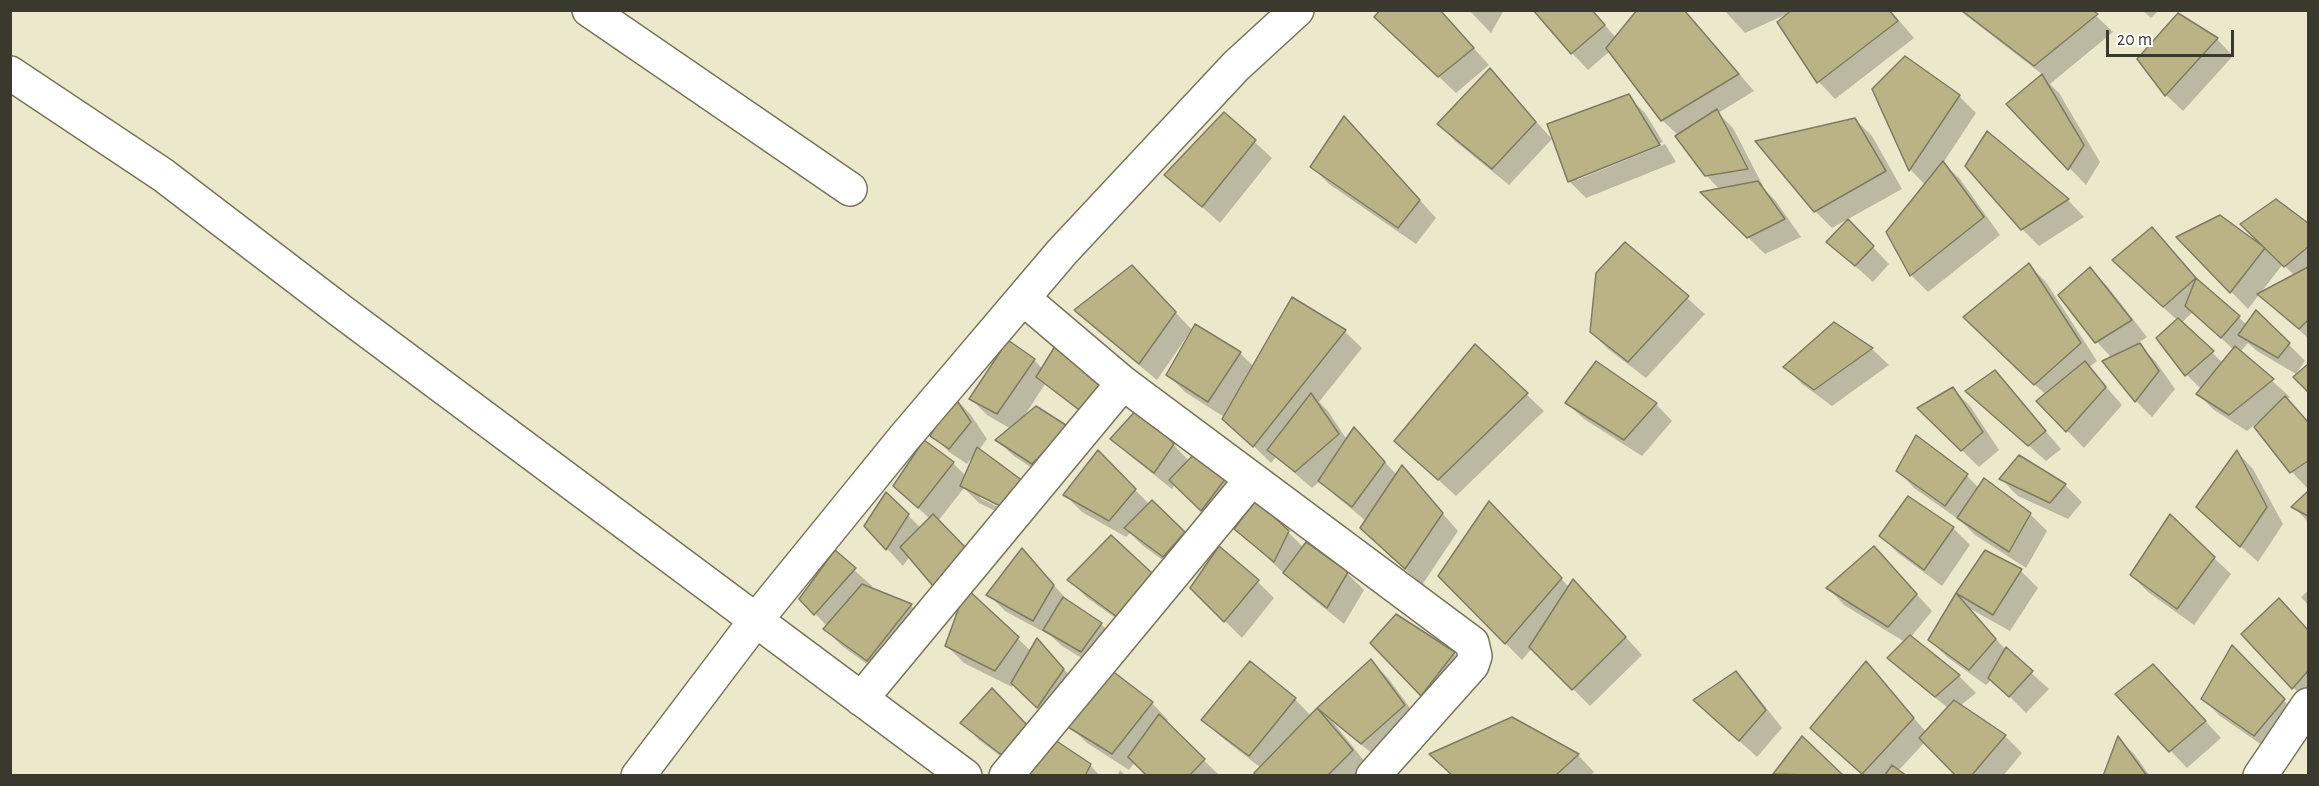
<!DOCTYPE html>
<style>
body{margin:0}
#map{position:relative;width:2319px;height:786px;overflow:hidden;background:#ece8cc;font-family:"Alegreya Sans",sans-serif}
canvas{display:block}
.frame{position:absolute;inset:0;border:12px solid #3a392e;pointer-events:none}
.scale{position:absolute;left:2106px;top:30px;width:128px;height:27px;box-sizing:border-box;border:3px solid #3a392e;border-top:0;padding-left:8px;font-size:18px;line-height:21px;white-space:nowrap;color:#3a392e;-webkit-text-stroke:4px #fff;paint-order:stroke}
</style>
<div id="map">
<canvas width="2319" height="786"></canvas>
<div class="frame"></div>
<div class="scale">20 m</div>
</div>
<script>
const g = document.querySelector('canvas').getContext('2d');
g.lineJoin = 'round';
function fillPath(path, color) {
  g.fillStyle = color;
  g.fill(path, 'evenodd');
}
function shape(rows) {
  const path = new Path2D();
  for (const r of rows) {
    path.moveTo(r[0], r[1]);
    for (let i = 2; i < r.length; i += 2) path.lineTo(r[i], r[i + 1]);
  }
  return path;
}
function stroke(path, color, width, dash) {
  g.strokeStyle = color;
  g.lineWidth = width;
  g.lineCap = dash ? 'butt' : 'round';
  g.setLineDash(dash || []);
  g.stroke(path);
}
const shadow = shape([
 [1439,10,1489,65,1456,93,1393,33],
 [1469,10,1504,10,1491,33],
 [1592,10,1616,38,1684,10,1754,91,1718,113,1733,128,1763,186,1761,186,1775,200,1801,237,1765,254,1703,193,1720,190,1706,175,1678,135,1662,120,1610,51,1588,70,1572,53],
 [1724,10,1787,10,1790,14,1794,10,1890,10,1914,38,1835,99,1819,82,1779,22,1787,14,1745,33],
 [1959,10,2090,10,2113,32,2050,84,2059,93,2100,162,2086,185,2008,105,2043,75],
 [2142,10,2159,10,2151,18],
 [2217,39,2233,56,2183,111,2166,95,2139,59],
 [1905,58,1959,96,1976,113,1943,163,1960,179,2000,235,1928,292,1911,275,1925,185,1911,170,1874,89],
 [1490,71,1552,139,1509,185,1455,141,1439,124],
 [1628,96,1645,113,1663,142,1577,177,1577,180,1665,144,1676,162,1586,198,1569,181,1549,125],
 [1224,114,1272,158,1220,223,1167,175],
 [1855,119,1872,136,1902,189,1832,228,1815,211],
 [1987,133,2068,200,2084,217,2039,246,2022,229],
 [1361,135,1436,218,1416,244,1329,184,1312,167],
 [2276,201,2308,225,2308,338,2259,294,2295,276,2283,264,2248,309,2178,237,2219,216,2265,250],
 [1848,221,1889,264,1873,282,1828,242],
 [2152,229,2205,287,2247,325,2257,312,2305,361,2296,374,2257,351,2248,343,2240,352,2290,397,2286,400,2308,422,2308,489,2292,472,2259,421,2247,431,2214,410,2198,394,2201,389,2187,375,2158,339,2178,321,2130,277],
 [2193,312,2234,350,2223,363,2181,323],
 [1626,244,1705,314,1646,378,1608,349,1591,332],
 [2029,265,2046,282,2097,361,2089,367,2122,405,2084,448,2038,401,2046,395,1981,334],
 [2090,269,2107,286,2147,337,2138,343,2156,362,2175,389,2152,417,2136,401,2112,358,2097,342,2060,295],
 [1149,284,1193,331,1195,326,1240,353,1254,367,1293,299,1345,332,1362,348,1319,402,1328,411,1347,440,1354,429,1397,475,1402,467,1458,531,1422,585,1379,545,1366,521,1337,497,1320,481,1312,488,1276,457,1271,463,1224,417,1185,392,1168,375,1190,336,1188,335,1157,380,1093,327,1076,311],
 [1834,323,1872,349,1889,365,1832,406,1802,384,1785,367],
 [1475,346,1544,411,1456,496,1396,441],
 [1034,360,1100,428,1045,384,1023,418,1068,428,1050,480,1014,456,997,440,1011,429,987,415,971,399],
 [1994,372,2061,449,2046,461,1967,391],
 [1953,389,1970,406,1999,450,1979,467,1920,409],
 [955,398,971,415,987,439,979,450,1022,524,979,503,964,488,938,521,982,565,935,585,910,556,903,566,866,526,886,494,921,528,930,519,912,502,953,463,966,476,973,456,967,464,949,452,932,435],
 [980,494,1012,510,1010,513,980,498],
 [1567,403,1656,404,1672,421,1642,456,1584,419],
 [1156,426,1189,461,1225,479,1242,496,1219,527,1175,484,1172,489,1129,455,1112,439],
 [1098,452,1149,504,1152,502,1201,550,1181,573,1142,545,1130,533,1126,537,1082,512,1065,495],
 [2237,452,2253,469,2283,524,2258,562,2215,523],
 [2019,457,2065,485,2082,502,2068,519,2018,496,2001,479],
 [1898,471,1967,476,1979,488,2030,514,2047,531,2026,568,1975,535,1961,521,1914,488],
 [2308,493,2308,522,2294,507],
 [1506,520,1569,587,1590,598,1642,655,1590,706,1532,648,1522,660,1440,576],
 [1953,528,1970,545,1942,586,1898,553,1881,536],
 [1236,529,1288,532,1304,548,1347,573,1364,590,1344,624,1302,590],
 [1022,550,1070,603,1101,624,1118,641,1098,668,1062,646,1051,636,1005,611,988,594],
 [1985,552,2021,571,2038,588,2010,631,1967,607,2006,650,2049,689,2026,713,1992,679,1986,685,1947,657,1930,640,1957,594],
 [835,553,872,586,870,589,911,606,928,622,885,677,842,646,825,629,828,627,801,599],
 [2214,558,2231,574,2194,625,2148,592,2131,575],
 [1890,565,1932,611,1911,637,1959,676,1976,693,1960,706,2005,736,2022,753,2003,776,1959,776,1925,742,1898,771,1904,776,1863,776,1829,745,1866,663,1926,732,1948,708,1906,674,1889,658,1905,642,1844,605,1828,588],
 [1151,574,1168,591,1138,634,1086,597,1069,580],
 [1258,582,1274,598,1242,638,1192,588],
 [966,590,1031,651,1038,640,1080,687,1055,724,1014,684,1012,687,964,663,947,646],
 [2308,591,2308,605,2301,597],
 [2295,617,2308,631,2308,703,2243,634],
 [1372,643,1454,653,1470,670,1439,712],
 [2232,648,2300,717,2272,752,2220,716,2203,699],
 [1371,661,1388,678,1421,723,1379,759,1333,722,1369,767,1361,776,1258,776,1261,768,1220,736,1203,719,1295,699,1311,716],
 [1735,673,1752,690,1782,728,1757,757,1712,716],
 [2170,683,2221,738,2187,768,2117,694],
 [1152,703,1168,720,1166,723,1220,776,1149,776,1135,762,1129,770,1087,743,1070,726],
 [1008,707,1020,771,979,740,963,723],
 [2119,739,2135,755,2150,776,2105,776],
 [1578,755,1594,772,1590,776,1454,776],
 [1090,765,1100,776,1023,776],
 [1120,770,1126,776,1117,776],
 [1775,774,1842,776,1777,776]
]);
const building = shape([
 [1380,10,1440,10,1474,48,1438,77,1374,17,1380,10],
 [1533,10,1592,10,1605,25,1571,54,1533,10],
 [1637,10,1684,10,1739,74,1661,121,1606,48,1637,10],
 [1792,10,1889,10,1898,21,1817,83,1777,22,1792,10],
 [1961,10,2092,10,2098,14,2034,66,1961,10],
 [2178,13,2218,38,2165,96,2137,59,2178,13],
 [1905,56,1960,95,1909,171,1872,89,1905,56],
 [1490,68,1536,122,1492,169,1437,124,1490,68],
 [2042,74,2084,145,2068,170,2006,104,2042,74],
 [1629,94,1660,145,1568,182,1547,124,1629,94],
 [1717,109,1748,169,1705,176,1675,136,1717,109],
 [1224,112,1256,140,1202,207,1164,175,1224,112],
 [1344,116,1420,200,1398,228,1310,167,1344,116],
 [1855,118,1886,171,1814,212,1755,141,1855,118],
 [1987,131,2069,199,2021,230,1965,166,1987,131],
 [1943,161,1984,217,1910,276,1886,232,1943,161],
 [1758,181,1785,219,1747,238,1700,192,1758,181],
 [2276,199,2308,223,2308,247,2284,267,2240,224,2276,199],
 [2220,215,2265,248,2230,293,2176,237,2220,215],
 [1848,219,1874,246,1855,266,1826,242,1848,219],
 [2152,227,2196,278,2163,307,2112,260,2152,227],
 [1625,242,1689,296,1628,362,1590,332,1596,273,1625,242],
 [2029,263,2081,343,2034,385,1963,317,2029,263],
 [1132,265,1176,312,1139,364,1074,310,1132,265],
 [2090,267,2132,320,2095,343,2058,295,2090,267],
 [2308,267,2308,320,2299,329,2257,294,2308,267],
 [2196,278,2240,316,2221,338,2185,306,2196,278],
 [1292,297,1346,330,1253,447,1222,419,1292,297],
 [2256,310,2290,343,2278,358,2238,335,2256,310],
 [2178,318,2214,351,2185,376,2156,338,2178,318],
 [1834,322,1873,348,1814,390,1783,367,1834,322],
 [1195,324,1241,352,1208,402,1166,375,1195,324],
 [1008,340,1035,359,997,414,969,399,1008,340],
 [1057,343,1108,384,1082,412,1036,377,1057,343],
 [2140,343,2159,371,2135,402,2102,361,2140,343],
 [1475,344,1528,393,1438,480,1394,441,1475,344],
 [2235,346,2274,379,2229,415,2196,394,2235,346],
 [1596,361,1657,403,1624,440,1565,403,1596,361],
 [2085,361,2106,387,2066,432,2036,401,2085,361],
 [2308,364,2308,392,2293,377,2308,364],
 [1995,370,2046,431,2028,446,1965,391,1995,370],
 [1953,387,1983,432,1961,451,1917,408,1953,387],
 [1311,393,1339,434,1295,472,1267,450,1311,393],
 [954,396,971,422,949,449,930,436,954,396],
 [2285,396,2308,422,2308,461,2290,473,2254,427,2285,396],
 [1036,406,1069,427,1032,464,995,440,1036,406],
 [1139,407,1174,444,1154,473,1110,439,1139,407],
 [1354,427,1385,462,1352,507,1318,481,1354,427],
 [1916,435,1968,474,1945,506,1896,471,1916,435],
 [924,440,954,462,918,508,893,486,924,440],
 [977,447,1023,481,1004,508,960,486,977,447],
 [1098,450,1136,489,1109,521,1063,495,1098,450],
 [2237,450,2267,507,2240,547,2196,507,2237,450],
 [1197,451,1226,478,1201,511,1169,480,1197,451],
 [2019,455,2066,484,2050,503,1999,479,2019,455],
 [1402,465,1443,513,1405,569,1360,528,1402,465],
 [1984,478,2031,513,2009,552,1957,518,1984,478],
 [2308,491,2308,516,2291,507,2308,491],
 [886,492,909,514,886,550,864,526,886,492],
 [1908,496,1954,527,1924,570,1879,536,1908,496],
 [1152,500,1185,532,1163,557,1124,528,1152,500],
 [1256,500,1289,531,1274,562,1234,529,1256,500],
 [1489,501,1562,578,1505,644,1438,576,1489,501],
 [933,514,966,548,933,586,900,547,933,514],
 [2170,514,2215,557,2177,609,2130,575,2170,514],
 [1111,535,1152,573,1120,619,1067,580,1111,535],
 [1306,542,1348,572,1327,608,1283,573,1306,542],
 [1219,546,1259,580,1224,622,1190,588,1219,546],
 [1874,546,1917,594,1888,627,1826,588,1874,546],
 [1022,548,1054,585,1033,621,986,595,1022,548],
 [835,550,856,568,814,615,799,599,835,550],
 [1985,550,2022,569,1993,615,1956,593,1985,550],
 [1573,579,1626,637,1572,690,1529,647,1573,579],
 [862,584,912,604,867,661,823,629,862,584],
 [966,588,1019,637,995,671,945,646,966,588],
 [1956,593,1996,639,1969,670,1928,640,1956,593],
 [1063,597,1102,623,1081,652,1043,630,1063,597],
 [2279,598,2308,630,2308,671,2292,689,2241,634,2279,598],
 [1396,614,1455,652,1421,696,1370,643,1396,614],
 [1910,635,1960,675,1935,697,1887,658,1910,635],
 [1037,638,1064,669,1037,708,1011,683,1037,638],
 [2232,645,2285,699,2254,736,2201,699,2232,645],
 [2006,647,2033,671,2009,697,1988,678,2006,647],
 [1371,659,1405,705,1361,744,1317,708,1371,659],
 [1250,661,1296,698,1249,756,1201,720,1250,661],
 [1866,661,1914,718,1862,774,1810,728,1866,661],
 [2153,664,2206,721,2169,752,2115,694,2153,664],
 [1111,670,1153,702,1112,754,1068,727,1111,670],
 [1736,671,1766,710,1739,741,1693,700,1736,671],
 [992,688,1028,726,1003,756,960,723,992,688],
 [1954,700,2006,735,1971,776,1956,776,1919,738,1954,700],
 [1317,708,1353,750,1327,776,1256,776,1254,773,1317,708],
 [1159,714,1205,759,1189,776,1147,776,1128,757,1159,714],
 [1512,717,1579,754,1555,776,1453,776,1429,754,1512,717],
 [1802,736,1844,776,1773,774,1802,736],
 [2118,736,2147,776,2103,776,2118,736],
 [1052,738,1091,764,1085,776,1021,776,1052,738],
 [1892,765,1907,776,1884,776,1892,765]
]);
const minor = shape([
 [589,10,850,189],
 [10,73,163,175,341,311,965,776],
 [1024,299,1123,383,1472,643,1475,656,1472,665,1373,776],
 [861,699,1123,383],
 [638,776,756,620,904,438,1062,252,1236,66,1297,10],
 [1006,776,1251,480],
 [2260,776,2308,705]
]);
fillPath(shadow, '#0003');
fillPath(building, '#bab385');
stroke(building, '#7f7b62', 1.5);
stroke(minor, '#78745b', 36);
stroke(minor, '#fff', 33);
</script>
